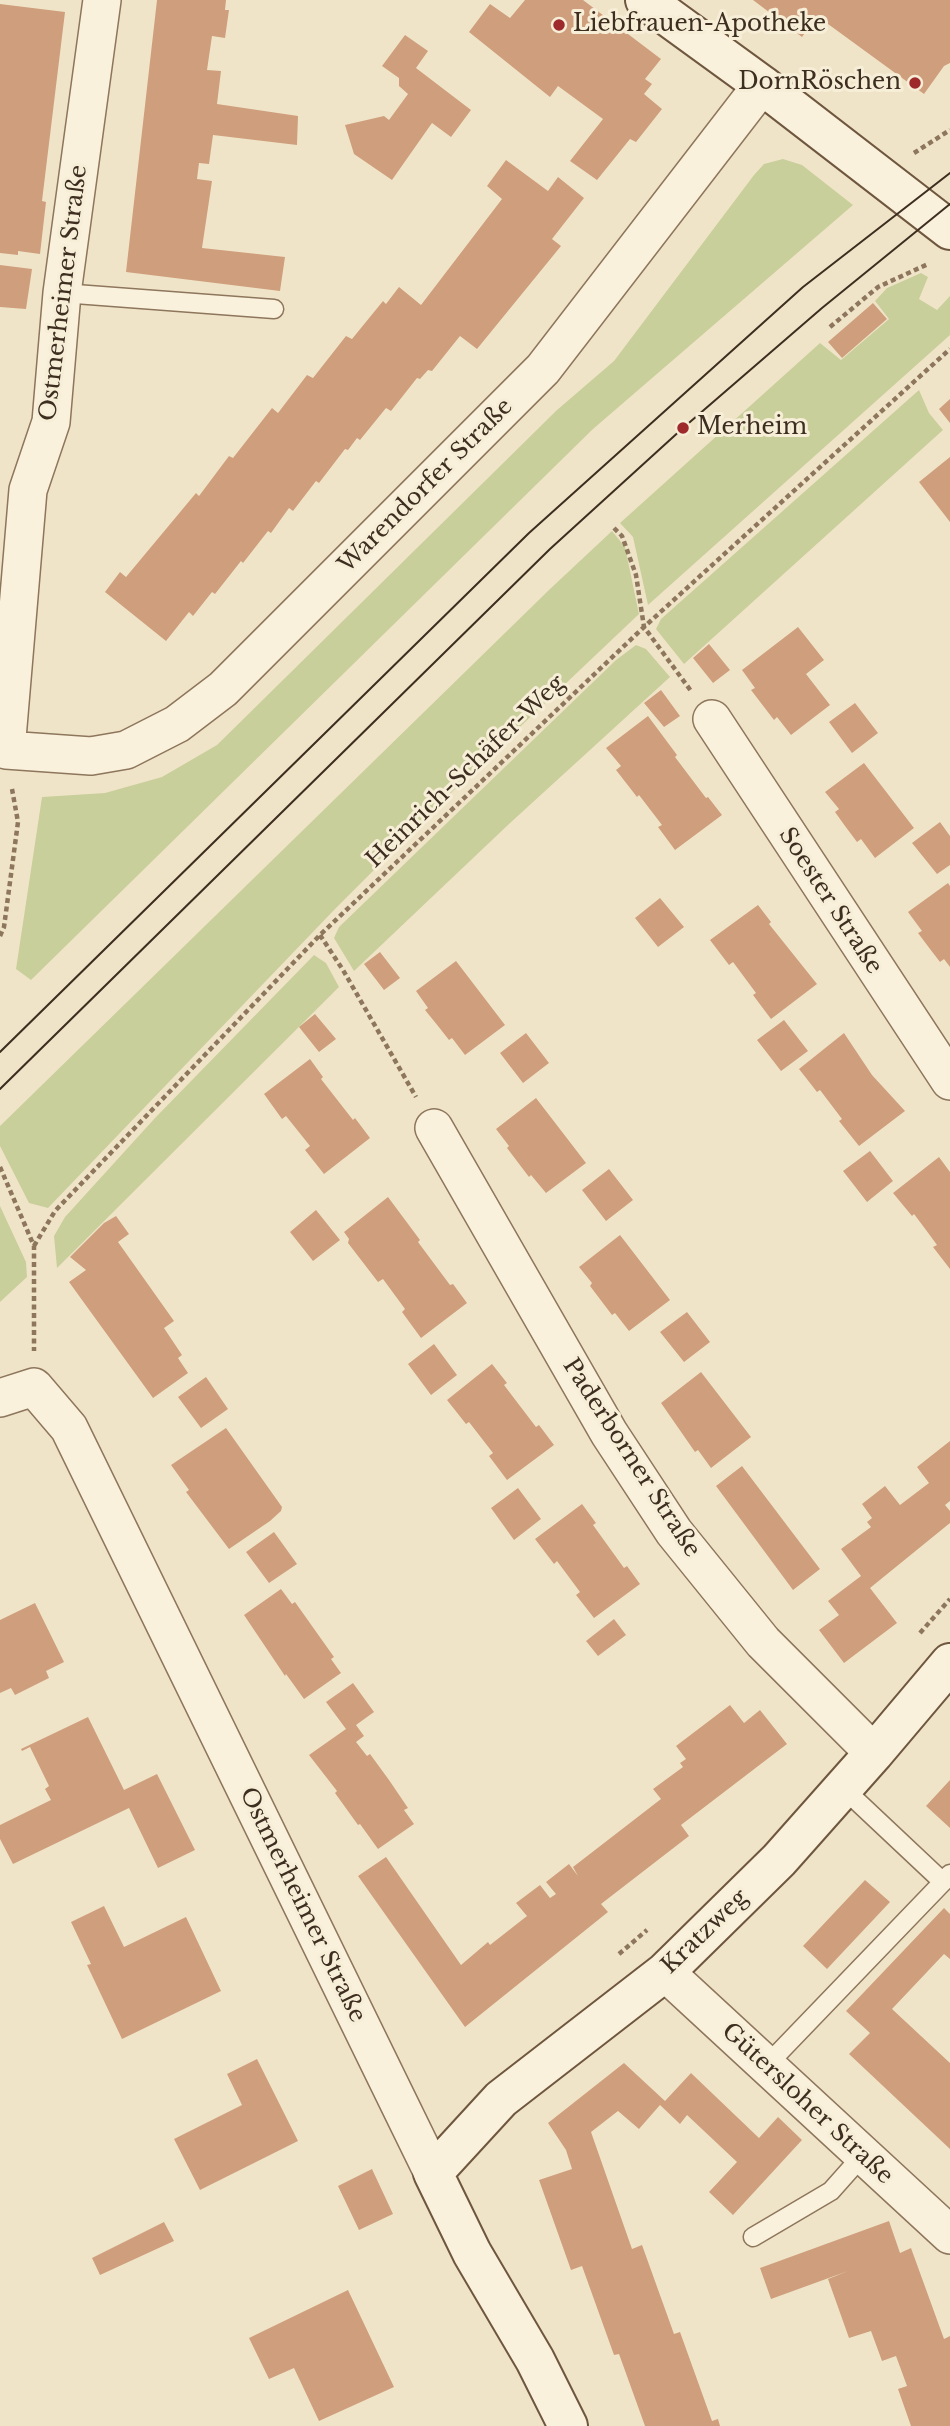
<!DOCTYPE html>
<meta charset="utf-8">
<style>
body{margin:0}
canvas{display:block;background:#f0e4c8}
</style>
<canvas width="950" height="2426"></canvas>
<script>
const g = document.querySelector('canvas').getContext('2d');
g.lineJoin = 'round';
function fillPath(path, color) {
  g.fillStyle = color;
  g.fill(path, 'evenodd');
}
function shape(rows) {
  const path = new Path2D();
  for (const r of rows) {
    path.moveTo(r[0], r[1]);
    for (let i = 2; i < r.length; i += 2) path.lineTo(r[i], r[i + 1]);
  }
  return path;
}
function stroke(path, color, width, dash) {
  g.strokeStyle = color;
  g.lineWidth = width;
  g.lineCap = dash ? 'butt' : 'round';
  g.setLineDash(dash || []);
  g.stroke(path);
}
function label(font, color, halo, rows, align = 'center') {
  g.font = font + ' "Libre Baskerville",serif';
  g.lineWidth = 6;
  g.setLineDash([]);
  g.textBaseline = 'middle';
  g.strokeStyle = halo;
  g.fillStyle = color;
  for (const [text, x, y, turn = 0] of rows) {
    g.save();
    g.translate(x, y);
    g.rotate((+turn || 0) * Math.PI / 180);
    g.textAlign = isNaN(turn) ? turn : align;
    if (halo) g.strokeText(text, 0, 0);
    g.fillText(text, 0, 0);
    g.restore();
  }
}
const green = shape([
 [783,159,802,165,853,205,593,429,31,980,16,969,42,797,105,793,162,777,217,745,557,410,614,361,754,175,764,164],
 [921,273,928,277,919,299,937,310,950,296,950,335,648,605,633,537,620,523,820,343,841,360,889,319,875,301,887,288],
 [919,390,929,413,943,430,684,664,656,629,661,619],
 [612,531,625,547,639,614,465,779,335,909,48,1208,29,1203,0,1146,0,1126,550,589],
 [636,645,646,649,670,677,509,824,354,971,334,938,339,927,616,660],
 [314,955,326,963,339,987,57,1268,54,1236,65,1217,155,1118],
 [0,1206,26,1262,27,1277,0,1302]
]);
const building = shape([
 [157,0,226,0,225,10,229,10,225,38,212,36,207,70,221,71,217,104,298,116,297,145,213,135,209,164,199,163,197,179,212,181,202,248,285,257,280,291,126,272],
 [525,0,583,0,661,59,645,79,652,84,644,94,662,109,636,142,630,139,597,180,570,161,603,119,558,86,550,97,469,32,490,4,510,18],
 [753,0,950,0,950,63,944,66,924,94,817,16,802,37],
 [0,4,65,12,42,201,46,202,40,254,18,251,18,255,0,253],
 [405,35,428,51,416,68,471,110,451,137,432,123,392,180,354,154,345,125,384,116,389,120,408,94,399,86,399,78,382,66],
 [506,160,548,191,558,177,584,198,552,239,561,246,477,349,460,336,432,371,428,370,420,379,417,378,391,411,386,408,360,440,357,438,348,450,345,449,319,483,316,481,293,511,289,508,271,533,268,531,243,563,241,561,215,594,212,592,193,616,189,612,166,641,105,592,120,572,126,577,196,493,199,496,229,456,233,458,272,408,278,413,307,375,313,378,346,336,352,339,383,301,386,304,399,287,421,305,502,199,487,186],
 [0,265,32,269,26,309,0,307],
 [873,303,887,319,842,358,828,342],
 [950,399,950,423,939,409],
 [950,457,950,522,919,482],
 [798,627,824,660,806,674,830,705,791,735,777,717,774,720,751,690,755,688,742,670],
 [709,644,730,670,713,683,693,658],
 [661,690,680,716,664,727,644,703],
 [855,703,878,733,852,753,829,722],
 [648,716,677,755,675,757,706,798,708,797,722,815,675,850,658,827,662,825,639,795,637,797,616,770,621,766,606,748],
 [864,763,914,828,875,858,861,839,857,842,845,826,835,812,839,809,825,792],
 [940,822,950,836,950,865,937,874,912,843],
 [948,883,950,886,950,967,944,959,940,962,930,949,918,933,922,931,908,912],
 [660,898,684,927,658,947,635,918],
 [758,905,771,922,769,924,817,984,771,1019,753,995,756,993,733,962,729,965,710,940],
 [380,952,400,978,384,990,364,964],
 [456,961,505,1025,465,1055,452,1038,449,1040,438,1026,425,1010,428,1008,416,991],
 [315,1014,336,1039,319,1052,299,1027],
 [784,1020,808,1051,781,1071,757,1040],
 [526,1033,549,1063,523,1083,500,1053],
 [844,1033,872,1075,905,1111,859,1146,839,1121,842,1119,820,1090,817,1092,799,1069],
 [310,1059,323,1077,321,1079,353,1120,355,1118,370,1138,324,1174,305,1150,310,1146,286,1116,282,1119,264,1094],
 [536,1098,586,1163,546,1193,531,1175,529,1177,507,1148,509,1146,496,1129],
 [870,1151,893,1181,867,1202,843,1171],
 [939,1157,950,1172,950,1269,933,1247,937,1245,926,1230,914,1214,912,1216,893,1193],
 [609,1169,633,1200,606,1221,582,1190],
 [388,1197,420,1240,418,1242,450,1285,453,1284,467,1303,421,1338,402,1312,405,1309,383,1279,378,1282,348,1243,349,1239,344,1232],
 [316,1210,340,1240,313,1261,290,1232],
 [116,1216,129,1234,118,1242,174,1321,164,1328,182,1355,178,1358,188,1373,153,1398,69,1282,86,1270,70,1257,104,1223],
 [620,1235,670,1300,629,1331,615,1313,612,1315,590,1286,592,1283,579,1267],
 [687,1312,710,1342,684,1362,660,1332],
 [434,1344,457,1375,431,1395,408,1364],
 [492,1364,507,1383,504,1385,536,1427,539,1425,554,1445,507,1480,489,1456,493,1453,469,1422,466,1424,447,1400],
 [701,1372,751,1437,711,1468,698,1450,695,1452,661,1403],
 [206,1377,228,1409,201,1428,178,1397],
 [226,1428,282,1507,281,1511,270,1521,229,1549,186,1492,189,1490,171,1465],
 [950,1441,950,1501,945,1505,950,1511,950,1523,870,1588,897,1623,844,1663,819,1630,839,1615,828,1601,861,1576,841,1549,871,1527,867,1522,872,1518,862,1504,885,1486,900,1505,929,1483,917,1467],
 [742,1466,820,1569,793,1590,716,1486],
 [518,1488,541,1519,514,1540,491,1508],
 [582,1504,596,1523,593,1525,624,1568,627,1566,640,1584,594,1618,576,1595,580,1592,557,1561,554,1564,535,1539],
 [274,1532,297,1564,269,1583,246,1552],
 [281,1589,292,1604,295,1602,334,1657,331,1659,341,1673,304,1699,286,1674,285,1676,244,1615],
 [35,1603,64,1662,46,1671,49,1678,15,1695,11,1688,0,1693,0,1620],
 [614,1619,626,1635,598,1656,586,1641],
 [353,1683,374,1712,356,1725,364,1736,356,1742,367,1756,370,1754,389,1780,408,1808,404,1810,414,1824,378,1849,360,1824,358,1825,335,1793,337,1791,309,1755,346,1729,326,1702],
 [730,1705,744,1723,760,1710,787,1744,681,1825,689,1836,601,1904,608,1912,465,2027,358,1876,386,1857,461,1965,488,1942,490,1945,527,1916,516,1903,540,1885,550,1898,556,1894,546,1882,569,1864,578,1876,573,1867,661,1799,653,1789,683,1767,680,1763,686,1759,676,1746],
 [88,1717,124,1790,157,1774,195,1850,158,1868,129,1808,13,1864,0,1839,0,1825,51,1800,45,1789,49,1786,30,1747,22,1751,21,1749],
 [950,1780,950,1828,926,1806],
 [865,1880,890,1902,827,1969,803,1946],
 [104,1906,124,1947,186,1917,221,1991,122,2039,87,1965,91,1964,71,1922],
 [944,1908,950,1914,950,1959,944,1954,892,2009,950,2063,950,2149,849,2054,870,2033,846,2011],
 [257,2059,298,2141,200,2190,174,2139,242,2105,227,2074],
 [624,2063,665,2101,691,2073,759,2138,778,2117,802,2140,733,2215,709,2192,737,2162,687,2115,680,2124,660,2105,639,2129,618,2111,591,2132,632,2249,642,2245,674,2334,680,2332,712,2421,718,2419,720,2426,645,2426,619,2354,614,2355,582,2266,571,2270,539,2180,572,2169,566,2150,548,2123],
 [372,2169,393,2214,359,2230,338,2186],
 [889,2221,900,2253,911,2248,944,2339,950,2336,950,2426,911,2426,898,2389,907,2386,896,2356,882,2361,871,2331,849,2338,828,2279,848,2271,771,2299,760,2268],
 [164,2222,174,2241,100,2275,92,2258],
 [348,2290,394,2387,319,2421,294,2368,269,2379,249,2338]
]);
const path = shape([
 [914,153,950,130],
 [830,327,878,287,928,264],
 [614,528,622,536,636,575,644,627,691,691],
 [320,935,343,970,416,1097],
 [0,936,4,927,18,822,12,789],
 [0,1167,34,1246,34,1351],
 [34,1246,55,1211,320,935,644,627,950,349],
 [920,1633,950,1599],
 [619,1954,647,1930]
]);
const lane = shape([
 [62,293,274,309],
 [843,1788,943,1882,950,1874],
 [766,2066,943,1882],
 [753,2237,831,2191,863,2155]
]);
const street = shape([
 [712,719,950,1081],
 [0,748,6,750,91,756,126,750,177,724,223,689,543,369,762,85],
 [6,750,28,490,51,422,62,293,102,0],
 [434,1128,609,1433,674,1532,763,1642,874,1753],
 [0,1398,34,1387,69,1428,433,2173],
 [665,1972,950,2235]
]);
const secondary = shape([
 [645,0,762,85,950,230],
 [568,2426,535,2360,472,2253,433,2173,501,2099,665,1972,779,1860,874,1753,950,1663]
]);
const tram = shape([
 [0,1052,529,533,803,287,950,173],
 [0,1089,550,549,683,428,822,308,950,204]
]);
const markers = [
 [559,25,7,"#9e2a2b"],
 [915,83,7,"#9e2a2b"],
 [683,428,7,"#9e2a2b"]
];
const poiNames = [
 ["Liebfrauen-Apotheke",573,25],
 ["DornRöschen",901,83,"right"],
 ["Merheim",697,428]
];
const streetNames = [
 ["Ostmerheimer Straße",64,293,-83],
 ["Warendorfer Straße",426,486,-45],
 ["Heinrich-Schäfer-Weg",466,772,-44],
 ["Soester Straße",830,901,57],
 ["Paderborner Straße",631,1458,57],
 ["Ostmerheimer Straße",302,1905,64],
 ["Kratzweg",705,1932,-44],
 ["Gütersloher Straße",807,2104,43]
];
fillPath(green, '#c9cf9b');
fillPath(building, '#cf9f7d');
stroke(lane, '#8d765c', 21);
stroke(street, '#8d765c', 40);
stroke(secondary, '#6f573f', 42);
stroke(path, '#8d765c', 4.5, [5, 3.5]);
stroke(lane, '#faf1dc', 18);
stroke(street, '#faf1dc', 37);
stroke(secondary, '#faf1dc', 38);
stroke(tram, '#3d2e20', 2);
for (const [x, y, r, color] of markers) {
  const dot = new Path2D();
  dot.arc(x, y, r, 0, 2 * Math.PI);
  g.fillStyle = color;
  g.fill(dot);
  stroke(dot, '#f7eed8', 2.5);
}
label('23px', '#3d2e20', '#f7eed8', poiNames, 'left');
label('23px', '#3d2e20', '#f7eed8', streetNames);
</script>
